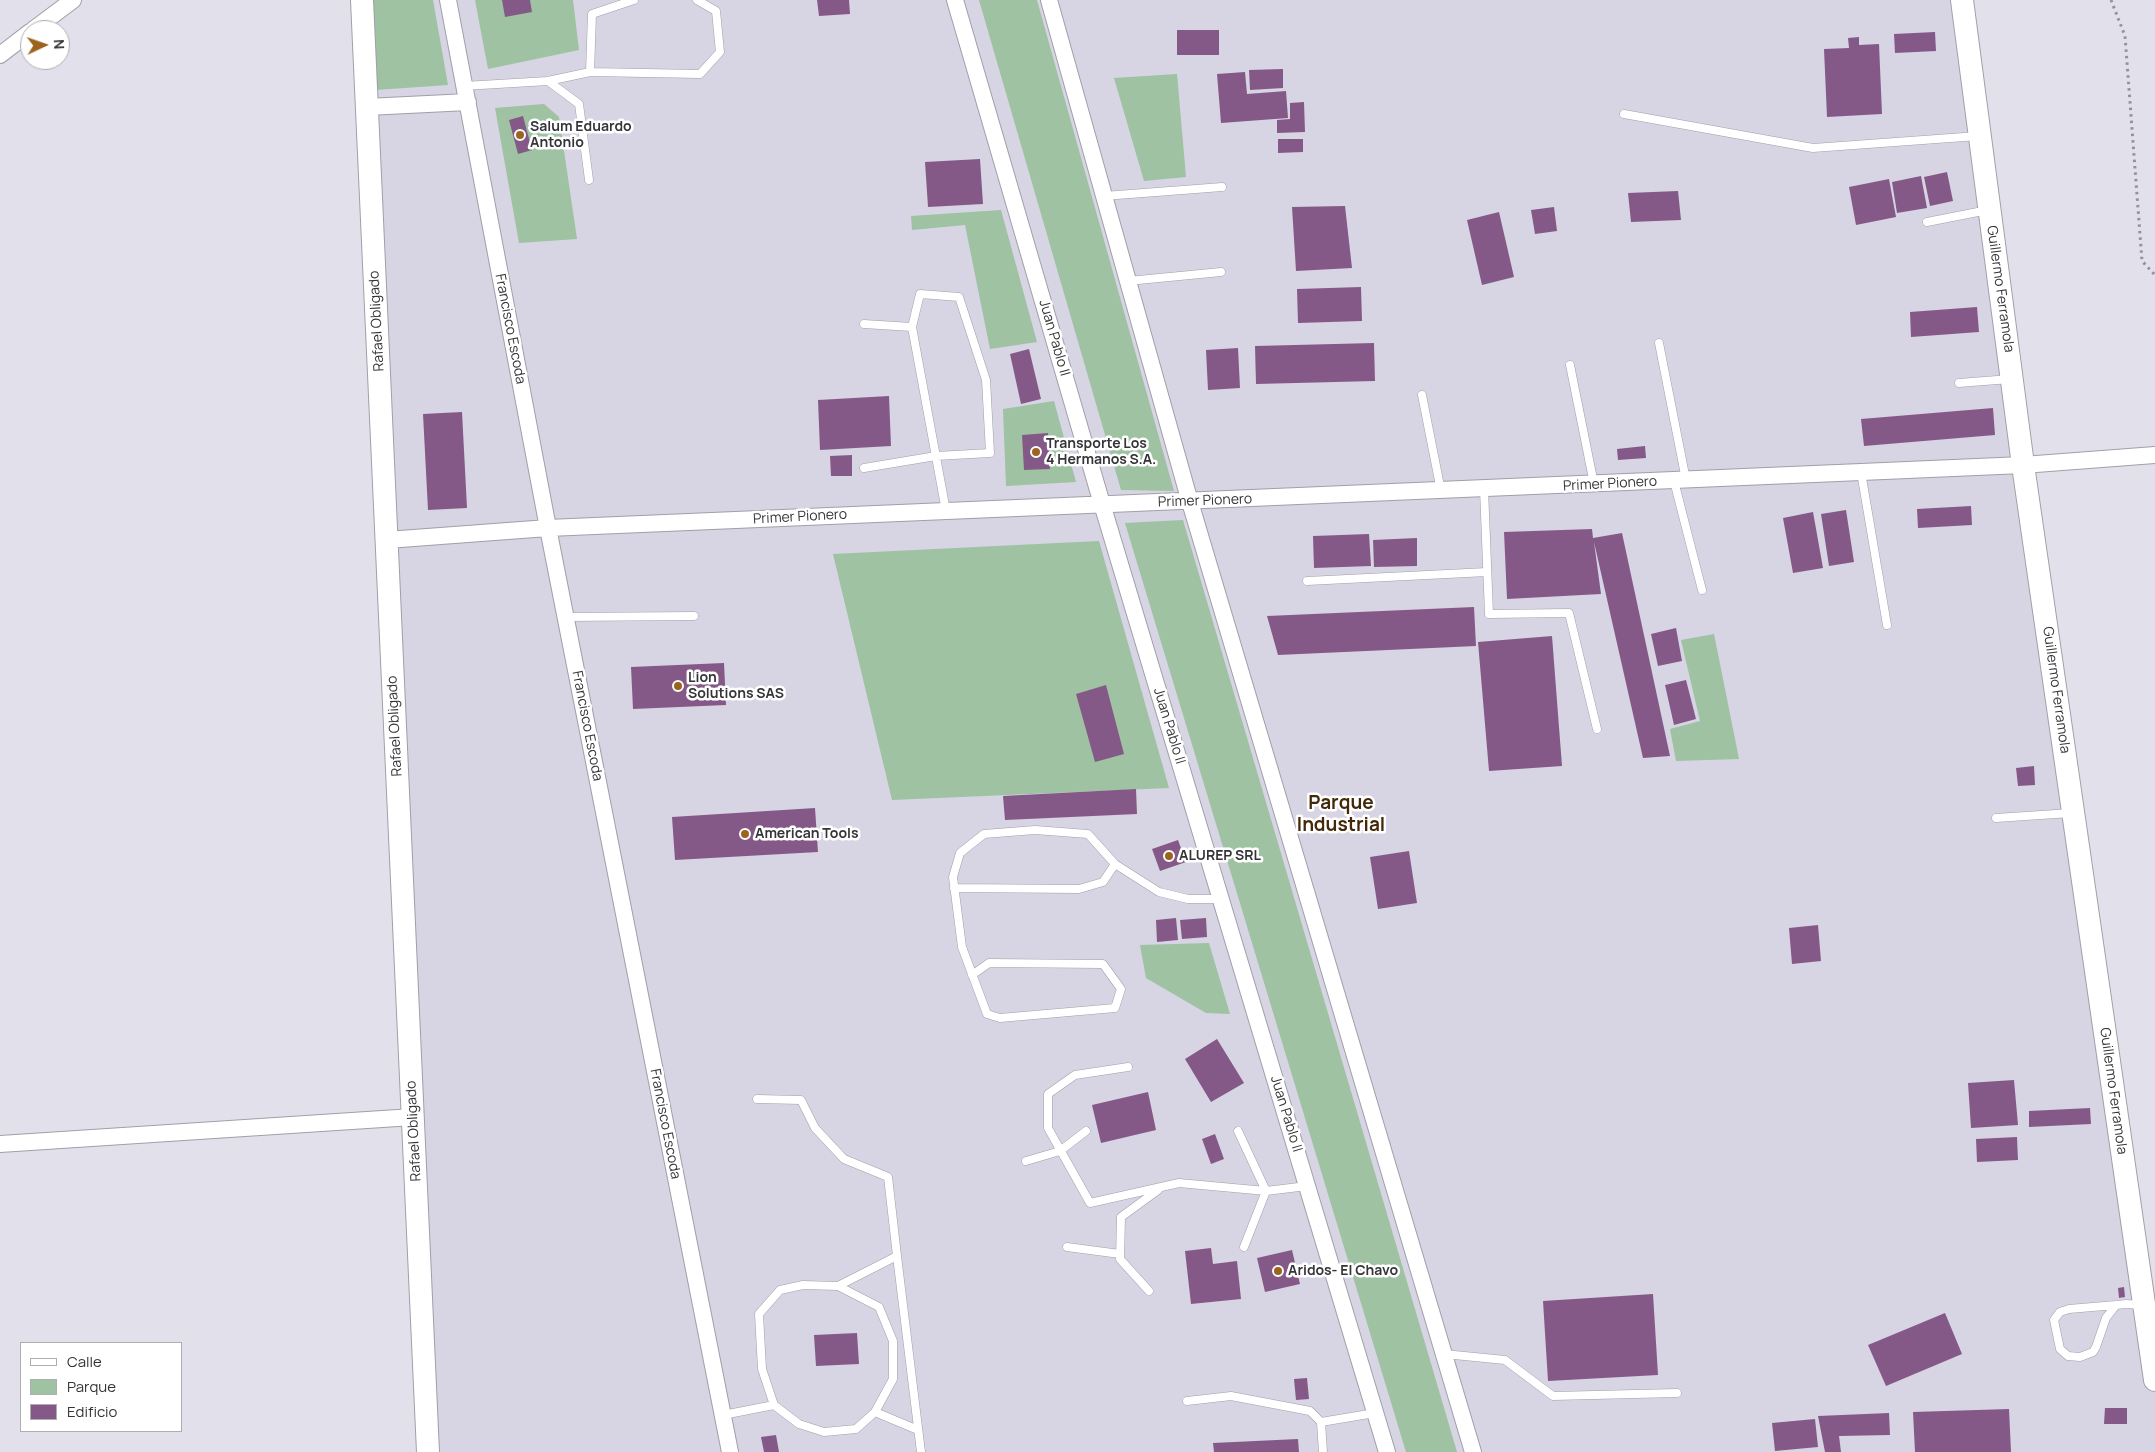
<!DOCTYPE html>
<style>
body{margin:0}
#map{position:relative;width:2155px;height:1452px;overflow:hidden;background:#e2e1eb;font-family:Manrope,sans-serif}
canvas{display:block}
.legend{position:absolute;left:20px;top:1342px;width:162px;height:90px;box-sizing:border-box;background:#fff;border:1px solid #aeaeaf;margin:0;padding:6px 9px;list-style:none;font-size:15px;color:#353438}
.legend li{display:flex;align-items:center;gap:10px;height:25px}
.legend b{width:25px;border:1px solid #aeaeaf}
.north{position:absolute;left:20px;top:20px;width:50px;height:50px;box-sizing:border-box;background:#fff;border:1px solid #aeaeaf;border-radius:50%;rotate:87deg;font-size:14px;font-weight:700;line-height:20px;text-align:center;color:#353438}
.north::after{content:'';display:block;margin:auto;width:18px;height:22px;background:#9b641e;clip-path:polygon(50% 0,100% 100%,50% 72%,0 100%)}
</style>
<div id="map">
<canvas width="2155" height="1452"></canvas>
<ul class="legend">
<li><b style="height:6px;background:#fff"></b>Calle</li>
<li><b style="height:14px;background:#9ec2a2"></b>Parque</li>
<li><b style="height:14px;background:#855987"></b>Edificio</li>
</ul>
<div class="north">N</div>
</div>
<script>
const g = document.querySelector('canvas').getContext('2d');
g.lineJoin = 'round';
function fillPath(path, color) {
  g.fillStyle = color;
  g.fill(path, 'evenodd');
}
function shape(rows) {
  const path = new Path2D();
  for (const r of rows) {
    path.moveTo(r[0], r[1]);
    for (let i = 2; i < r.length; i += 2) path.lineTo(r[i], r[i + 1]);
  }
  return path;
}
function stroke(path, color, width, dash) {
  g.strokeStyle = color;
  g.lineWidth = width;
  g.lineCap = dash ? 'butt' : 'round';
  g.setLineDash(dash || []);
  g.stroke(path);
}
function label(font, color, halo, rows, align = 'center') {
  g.font = font + ' Manrope,sans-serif';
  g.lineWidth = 5;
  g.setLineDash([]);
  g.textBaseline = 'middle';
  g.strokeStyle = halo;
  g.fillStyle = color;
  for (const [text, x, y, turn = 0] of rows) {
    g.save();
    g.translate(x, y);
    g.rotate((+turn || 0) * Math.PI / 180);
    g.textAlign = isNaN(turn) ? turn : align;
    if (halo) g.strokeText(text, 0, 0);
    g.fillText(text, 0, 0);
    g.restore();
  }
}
const built = shape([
 [362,0,1962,0,2155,1380,2155,1452,428,1452]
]);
const green = shape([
 [371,0,433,0,448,85,375,90],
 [475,0,573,0,579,50,488,69],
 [979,0,1037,0,1174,491,1121,490],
 [1177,74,1186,177,1144,181,1114,78],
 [544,104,559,117,577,239,519,243,495,108],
 [1001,210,1037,342,990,349,965,225,912,230,911,216],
 [1054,401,1076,482,1006,486,1003,409],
 [1183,520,1457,1452,1406,1452,1125,523],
 [1099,541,1169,788,892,800,833,554],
 [1714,634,1739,759,1676,761,1670,729,1700,721,1681,640],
 [1209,943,1230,1014,1206,1013,1146,978,1140,945]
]);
const building = shape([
 [502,0,530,0,532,12,505,17],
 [817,0,849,0,850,14,819,16],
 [1177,30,1219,30,1219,55,1177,55],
 [1935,32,1936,51,1895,53,1894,34],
 [1859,37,1859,45,1879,44,1882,114,1827,117,1824,49,1849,48,1848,38],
 [1283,69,1283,88,1250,90,1249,70],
 [1245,72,1247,94,1286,91,1288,118,1221,123,1217,74],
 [1304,102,1305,132,1277,133,1277,120,1290,119,1290,103],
 [523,116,532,150,518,154,509,120],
 [1278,139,1303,139,1303,152,1278,153],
 [980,159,983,204,928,207,925,162],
 [1947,172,1953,201,1930,206,1924,177],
 [1921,176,1927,208,1897,213,1892,182],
 [1889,179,1896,217,1856,225,1849,187],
 [1678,191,1681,220,1631,222,1628,193],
 [1345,206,1352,268,1296,271,1292,207],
 [1554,207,1557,231,1535,234,1531,210],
 [1499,212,1514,277,1482,285,1467,220],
 [1361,287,1362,321,1298,323,1297,289],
 [1977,307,1979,332,1911,337,1910,312],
 [1374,343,1375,381,1256,384,1255,346],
 [1238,348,1240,388,1208,390,1206,350],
 [1029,349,1041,399,1021,404,1010,354],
 [889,396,891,446,820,450,818,400],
 [1993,408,1995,435,1864,446,1861,419],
 [462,412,467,508,428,510,423,414],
 [1048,433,1050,469,1024,470,1022,435],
 [1645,446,1646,458,1618,460,1617,449],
 [852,455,852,476,831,476,830,456],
 [1971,506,1972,525,1918,528,1917,509],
 [1846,510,1854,562,1829,566,1821,514],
 [1813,512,1823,568,1793,573,1783,518],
 [1592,529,1593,538,1622,533,1670,756,1643,758,1594,542,1601,594,1507,599,1504,532],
 [1369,534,1371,566,1314,568,1313,536],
 [1417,538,1417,566,1374,567,1373,540],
 [1474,607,1476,646,1278,655,1267,616],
 [1676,628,1682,661,1658,666,1651,634],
 [1552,636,1562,766,1489,771,1478,642],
 [724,663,726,705,633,709,631,667],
 [1686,680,1696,719,1674,725,1665,685],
 [1106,685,1124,754,1095,762,1076,694],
 [2034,766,2035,785,2018,786,2016,768],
 [1136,789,1137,814,1005,820,1003,796],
 [815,808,818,852,675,860,672,817],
 [1178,840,1186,862,1160,871,1152,849],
 [1409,851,1417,903,1378,909,1370,857],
 [1176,918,1178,940,1157,942,1156,920],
 [1206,918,1207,937,1182,939,1180,920],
 [1818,925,1821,961,1792,964,1789,928],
 [1217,1039,1244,1083,1211,1102,1185,1059],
 [2014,1080,2018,1125,1971,1128,1968,1083],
 [1148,1092,1156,1130,1101,1143,1092,1105],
 [2090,1108,2091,1124,2029,1127,2029,1111],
 [1215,1134,1224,1159,1211,1164,1202,1139],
 [2017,1137,2018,1160,1977,1162,1976,1139],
 [1211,1248,1213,1264,1237,1261,1241,1299,1191,1304,1185,1251],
 [1292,1250,1300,1284,1265,1292,1257,1258],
 [2124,1287,2125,1297,2119,1298,2118,1288],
 [1653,1294,1658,1375,1548,1381,1543,1301],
 [1945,1313,1962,1354,1886,1386,1868,1345],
 [857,1333,859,1364,816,1366,814,1335],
 [1307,1378,1309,1399,1296,1400,1294,1379],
 [2105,1408,2127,1408,2127,1424,2104,1424],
 [2009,1409,2011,1452,1915,1452,1913,1412],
 [1889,1413,1890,1435,1839,1436,1841,1452,1825,1452,1818,1416],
 [1815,1419,1818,1447,1775,1451,1772,1423],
 [776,1435,779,1452,764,1452,761,1437],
 [1298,1439,1299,1452,1214,1452,1213,1443]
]);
const path = shape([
 [2111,0,2125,36,2142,261,2155,275]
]);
const lane = shape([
 [590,72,592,14,634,0],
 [548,81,579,104,589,180],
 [464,86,548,81,590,72,700,74,720,52,716,11,697,0],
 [1624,114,1813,148,1978,136],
 [1104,196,1222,187],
 [1927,222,1988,210],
 [1128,281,1221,272],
 [864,324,912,327,920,294,959,297,986,380,990,453,936,456,864,468],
 [912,327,946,511],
 [1659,343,1686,480],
 [1570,365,1594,484],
 [1959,383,2010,379],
 [1422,395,1441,491],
 [1861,472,1887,625],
 [1674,481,1702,590],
 [1484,489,1489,614,1569,613,1597,729],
 [1307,581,1487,572],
 [566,617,694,616],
 [1996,818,2071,813],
 [954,888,1079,889,1103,882,1115,864],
 [972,975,989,963,1103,964,1121,989,1115,1008,1000,1018,987,1014,962,947,953,877,960,853,984,834,1035,830,1088,834,1115,864,1159,892,1188,899,1221,899],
 [1128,1067,1075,1075,1048,1094,1048,1128,1090,1203,1179,1183,1266,1191,1244,1247],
 [757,1099,801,1100,815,1128,844,1159,888,1177,897,1256,838,1286],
 [1238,1131,1266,1191,1307,1186],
 [1026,1161,1060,1151,1086,1131],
 [1067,1247,1120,1254],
 [897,1256,921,1452],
 [1149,1291,1120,1259,1121,1217,1158,1190],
 [2116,1305,2106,1318,2096,1347,2093,1352,2080,1357,2068,1356,2060,1349,2054,1320,2060,1312,2069,1309,2116,1305,2126,1304,2142,1305],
 [1444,1354,1505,1360,1553,1396,1677,1393],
 [1187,1401,1231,1396,1310,1411,1321,1422],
 [875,1412,918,1430],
 [723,1415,774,1405,799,1424,824,1432,856,1429,875,1412,893,1379,893,1341,879,1307,838,1286,803,1285,780,1290,759,1314,762,1369,774,1405],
 [1323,1452,1321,1422,1375,1413]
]);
const street = shape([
 [448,0,548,528,730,1452],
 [955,0,1102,504,1387,1452],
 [1049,0,1190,502,1473,1452],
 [33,30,73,0],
 [0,55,30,32],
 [367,107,468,102],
 [387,540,548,528,1861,472,2023,465,2155,455],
 [0,1144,413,1117]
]);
const secondary = shape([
 [362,0,428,1452],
 [1962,0,2023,465,2155,1380]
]);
const markers = [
 [520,135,5,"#9b641e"],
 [1036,452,5,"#9b641e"],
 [678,686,5,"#9b641e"],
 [745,834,5,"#9b641e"],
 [1169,856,5,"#9b641e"],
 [1278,1271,5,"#9b641e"]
];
const poiNames = [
 ["Salum Eduardo",530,127],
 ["Antonio",530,143],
 ["Transporte Los",1046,444],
 ["4 Hermanos S.A.",1046,460],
 ["Lion",688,678],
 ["Solutions SAS",688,694],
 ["American Tools",755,834],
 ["ALUREP SRL",1179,856],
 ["Aridos- El Chavo",1288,1271]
];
const streetNames = [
 ["Guillermo Ferramola",2000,289,82],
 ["Rafael Obligado",377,321,-93],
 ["Francisco Escoda",510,329,79],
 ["Juan Pablo II",1054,338,74],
 ["Primer Pionero",1610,484,-3],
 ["Primer Pionero",1205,501,-2],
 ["Primer Pionero",800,517,-3],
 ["Guillermo Ferramola",2056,690,82],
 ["Rafael Obligado",395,726,-93],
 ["Francisco Escoda",587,726,79],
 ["Juan Pablo II",1169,726,73],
 ["Guillermo Ferramola",2113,1091,82],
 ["Juan Pablo II",1286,1114,73],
 ["Francisco Escoda",665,1124,79],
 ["Rafael Obligado",414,1131,-93]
];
const districtNames = [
 ["Parque",1341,804],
 ["Industrial",1341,826]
];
fillPath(built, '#d7d4e4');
fillPath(green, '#9ec2a2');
fillPath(building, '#855987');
stroke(lane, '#a19fa8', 9);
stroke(street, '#a19fa8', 18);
stroke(secondary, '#a19fa8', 24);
stroke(path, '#93929a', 3, [2.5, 4]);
stroke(lane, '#fff', 8);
stroke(street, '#fff', 16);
stroke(secondary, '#fff', 22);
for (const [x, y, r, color] of markers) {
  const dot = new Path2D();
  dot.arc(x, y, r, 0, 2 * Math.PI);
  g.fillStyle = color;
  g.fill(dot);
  stroke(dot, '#fff', 2);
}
label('bold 14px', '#353438', '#fff', poiNames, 'left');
label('14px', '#353438', '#fff', streetNames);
label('bold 19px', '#442908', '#fff', districtNames);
</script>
